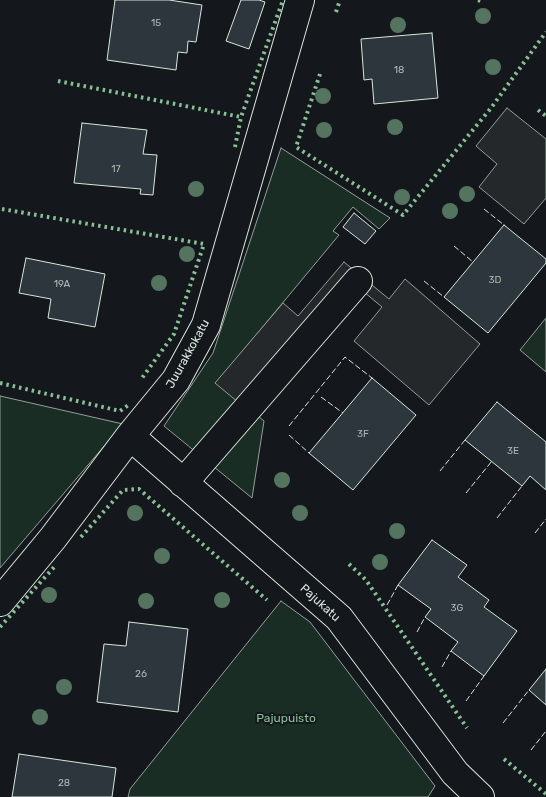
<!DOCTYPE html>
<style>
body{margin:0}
canvas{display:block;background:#14181c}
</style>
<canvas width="546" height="797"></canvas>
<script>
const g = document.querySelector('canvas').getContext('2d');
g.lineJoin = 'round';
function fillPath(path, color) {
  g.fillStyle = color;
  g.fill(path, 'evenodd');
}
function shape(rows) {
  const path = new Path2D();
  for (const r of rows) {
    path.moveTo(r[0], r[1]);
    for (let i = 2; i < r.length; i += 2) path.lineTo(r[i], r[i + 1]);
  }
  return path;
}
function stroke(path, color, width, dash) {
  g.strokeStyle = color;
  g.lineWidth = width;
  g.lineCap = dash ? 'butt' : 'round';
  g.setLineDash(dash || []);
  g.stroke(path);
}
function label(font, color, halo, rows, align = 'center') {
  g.font = font + ' Rubik,sans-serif';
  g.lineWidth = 4;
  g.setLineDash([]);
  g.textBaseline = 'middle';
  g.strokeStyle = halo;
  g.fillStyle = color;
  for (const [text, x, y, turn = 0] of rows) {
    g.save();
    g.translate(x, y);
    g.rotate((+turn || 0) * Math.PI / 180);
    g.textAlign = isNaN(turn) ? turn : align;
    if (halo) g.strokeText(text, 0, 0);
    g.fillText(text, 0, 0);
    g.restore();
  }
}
const green = shape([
 [281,148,390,218,379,229,353,207,333,231,339,235,217,382,264,421,252,498,164,426,213,353,281,148],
 [546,318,546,372,520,350,546,318],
 [0,396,123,424,0,568,0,396],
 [281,601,310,622,435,786,428,797,128,797,130,789,281,601]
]);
const parking = shape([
 [507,108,546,139,546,198,524,224,479,187,497,164,476,146,507,108],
 [344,262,389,299,405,279,480,344,429,405,354,341,382,307,345,276,250,412,215,383,283,303,298,316,344,262]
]);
const building = shape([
 [115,0,169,0,202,5,196,42,188,41,187,53,178,52,176,70,107,60,115,0],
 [241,0,259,0,265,2,249,49,226,41,241,0],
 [432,33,438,98,374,104,372,79,364,80,361,39,432,33],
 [82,123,147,130,143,154,157,155,153,195,140,194,141,189,74,183,82,123],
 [354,213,376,231,365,244,343,227,354,213],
 [504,225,546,259,546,263,488,333,444,297,504,225],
 [26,258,105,274,95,327,48,318,51,299,19,293,26,258],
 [372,378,416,415,353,490,309,453,372,378],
 [497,402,546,442,546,490,530,476,522,486,465,440,497,402],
 [432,540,467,565,458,577,489,600,484,607,517,631,484,676,451,651,458,642,425,617,431,609,398,585,432,540],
 [129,622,188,629,178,712,97,702,104,644,126,646,129,622],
 [546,669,546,705,529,690,546,669],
 [19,754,116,768,112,797,12,797,19,754]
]);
const minor = shape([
 [130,436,339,618,455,773,480,797],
 [183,483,358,281],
 [0,602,53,538,130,436,176,380,206,325,300,0]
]);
const hedge = shape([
 [478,0,481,1],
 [336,12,340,0],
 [320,74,296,147,403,215,491,108,546,32],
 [58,81,241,117],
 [538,110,546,116],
 [235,147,241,117,283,0],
 [2,209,204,244,174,334,142,378],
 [0,383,120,411,130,404],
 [81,537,123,490,139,489,267,600],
 [349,564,366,580,467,728],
 [0,627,56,565],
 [504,759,546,794]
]);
const fence = shape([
 [484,209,504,225],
 [454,246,473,262],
 [424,281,444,297],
 [321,397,343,413],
 [289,426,345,357,372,378],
 [289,435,309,453],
 [440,471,465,440],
 [466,493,492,461],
 [497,518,522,486],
 [535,533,546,519],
 [387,605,398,585],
 [417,632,425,617],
 [442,667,451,651],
 [466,701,484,676],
 [503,723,529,690],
 [531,750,546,731]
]);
const trees = [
 [483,16],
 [398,25],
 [493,67],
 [323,96],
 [395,127],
 [324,130],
 [196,189],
 [467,194],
 [402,197],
 [450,211],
 [187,254],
 [159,283],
 [282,480],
 [135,513],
 [300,513],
 [397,531],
 [162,556],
 [380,562],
 [49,595],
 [222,600],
 [146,601],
 [64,687],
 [40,717]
];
const numberNames = [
 ["15",156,23],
 ["18",399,70],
 ["17",116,169],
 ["3D",495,280],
 ["19A",62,284],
 ["3F",363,434],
 ["3E",513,451],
 ["3G",457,608],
 ["26",141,674],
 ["28",64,783]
];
const streetNames = [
 ["Juurakkokatu",188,354,-61],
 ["Pajukatu",320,603,42]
];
const parkNames = [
 ["Pajupuisto",286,719]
];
fillPath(green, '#1a2d24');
stroke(green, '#939e99', 1);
fillPath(parking, '#24282b');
stroke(parking, '#939e99', 1);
fillPath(building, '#2c363c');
stroke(building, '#d8e6dc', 1);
stroke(minor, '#d8e6dc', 30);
stroke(minor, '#14181c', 28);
stroke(hedge, '#8ac095', 4, [2.5, 4]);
stroke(fence, '#d8e6dc', 1, [6, 2.5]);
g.fillStyle = '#55745f';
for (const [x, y] of trees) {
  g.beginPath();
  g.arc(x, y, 8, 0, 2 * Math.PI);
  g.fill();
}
label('10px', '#adbab4', null, numberNames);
label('12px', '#d8e6dc', '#14181c', streetNames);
label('12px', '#8ac095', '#14181c', parkNames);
</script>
